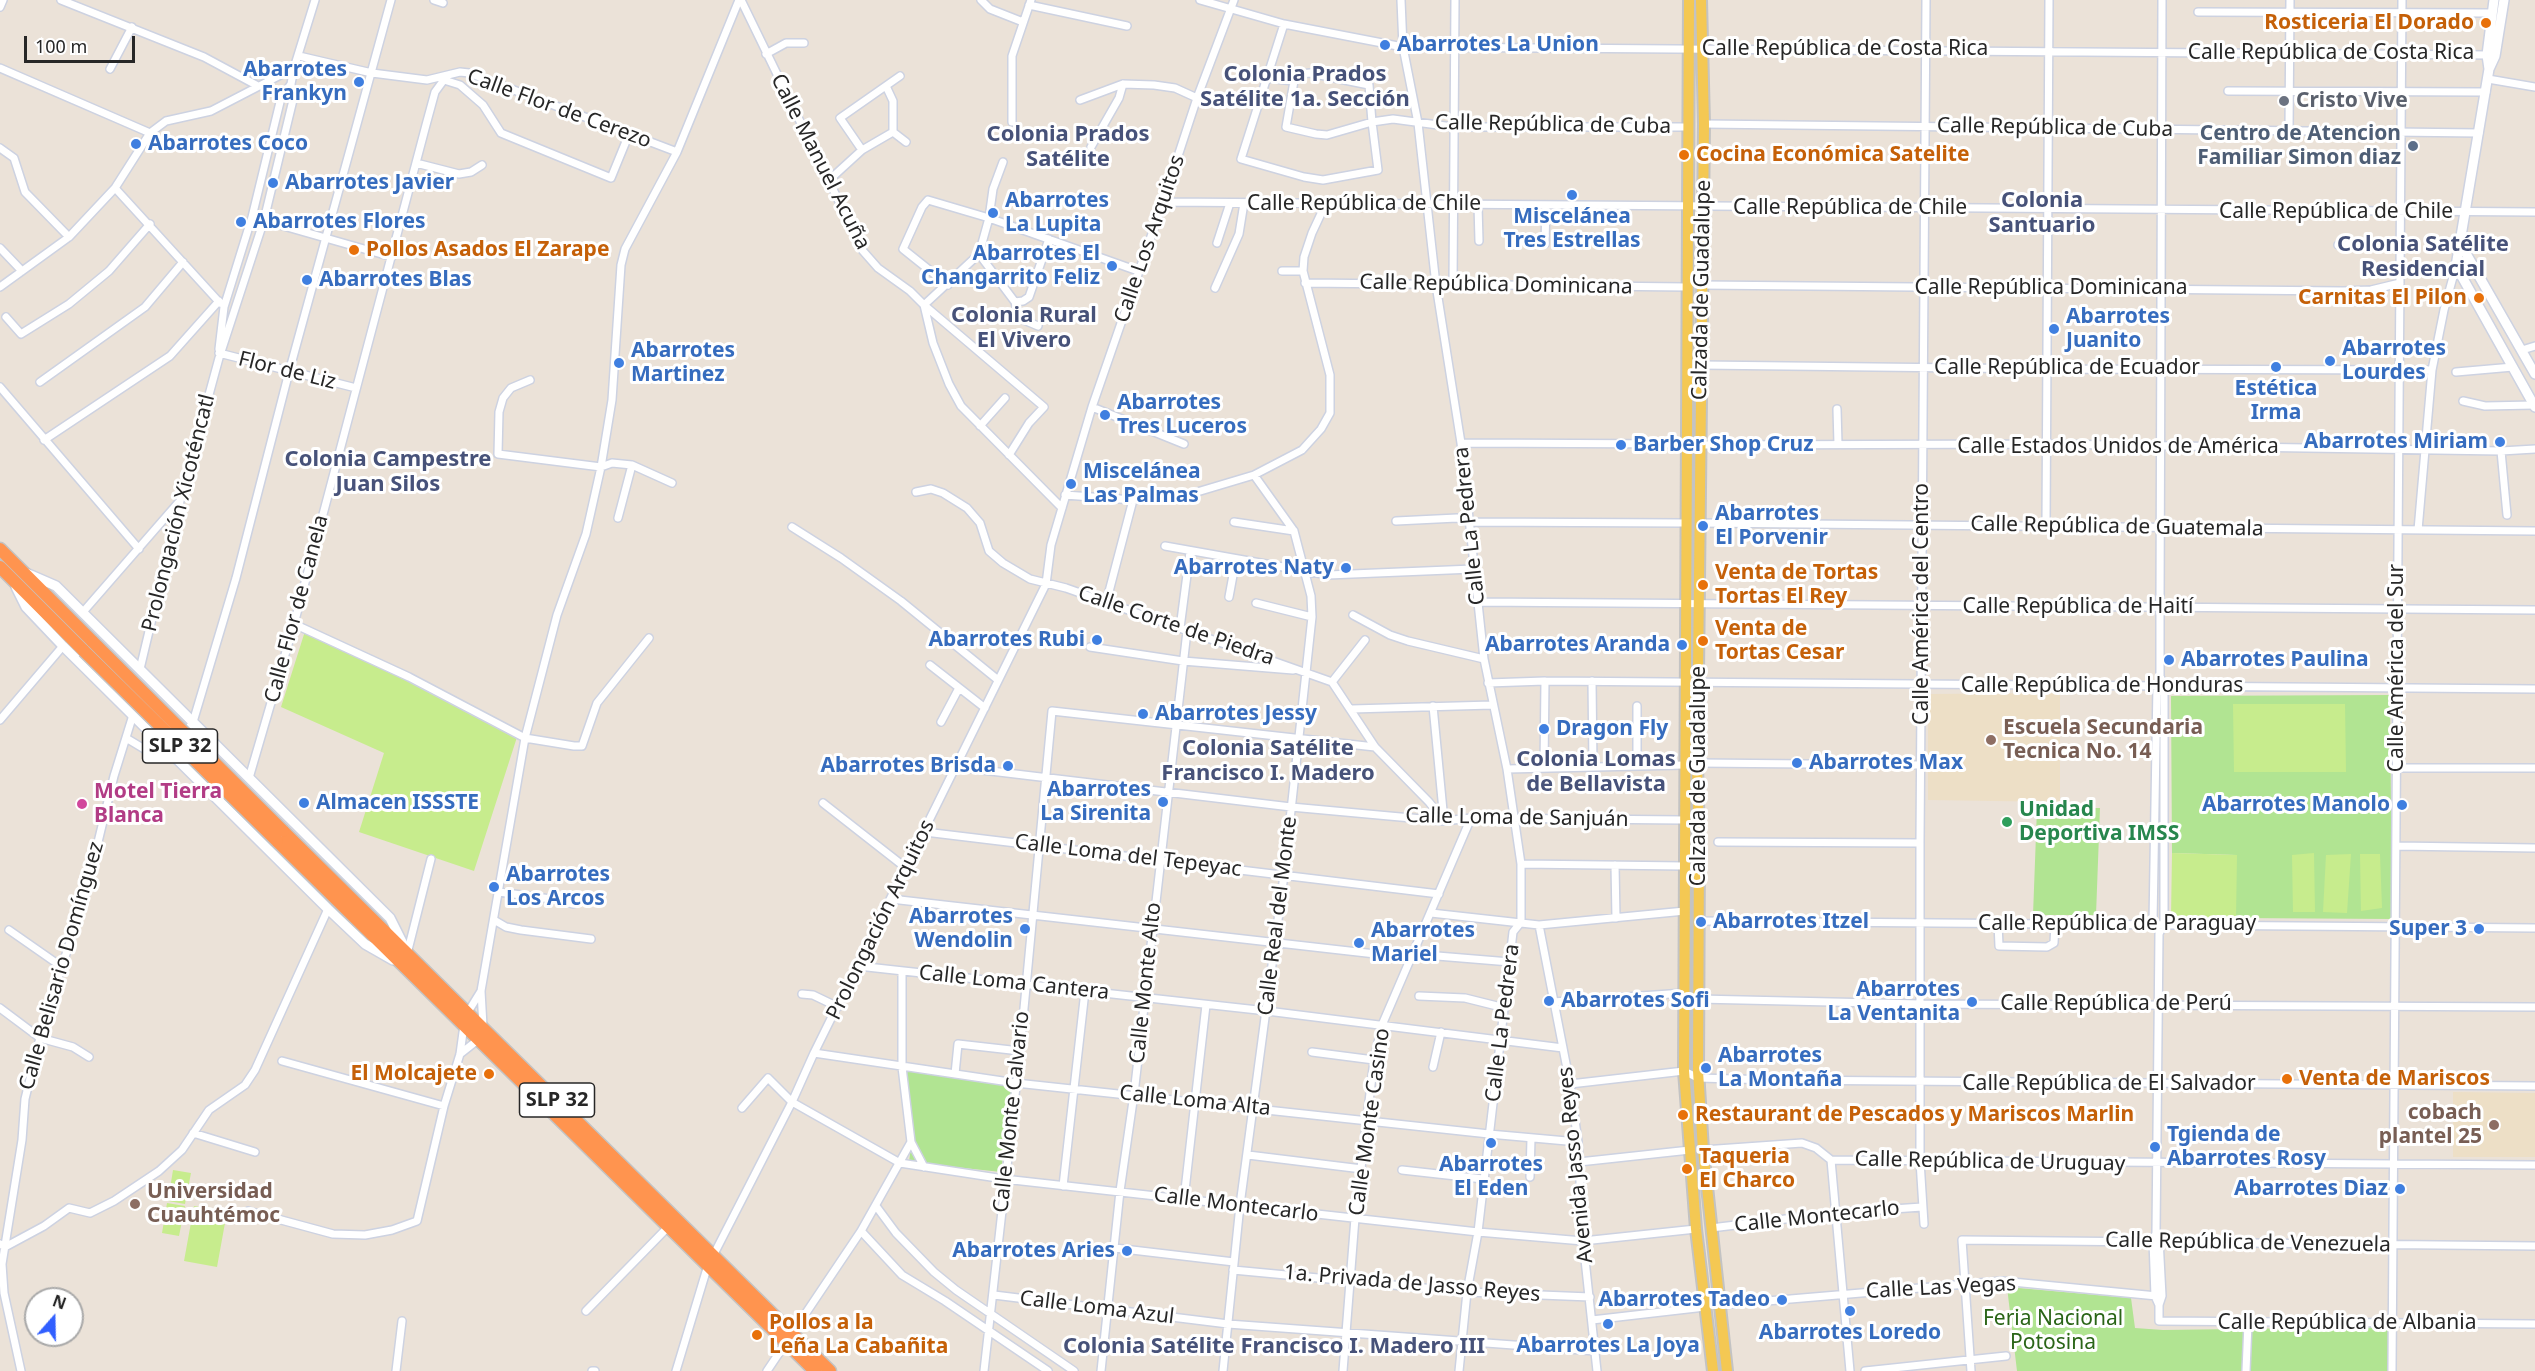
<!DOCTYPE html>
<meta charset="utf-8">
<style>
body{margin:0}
#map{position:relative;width:2535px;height:1371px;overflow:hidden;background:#ebe2d8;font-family:"Noto Sans",sans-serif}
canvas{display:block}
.north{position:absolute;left:24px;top:1287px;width:60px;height:60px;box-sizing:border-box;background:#fff;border:2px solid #a9a9a9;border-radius:50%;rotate:20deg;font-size:16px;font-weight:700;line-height:24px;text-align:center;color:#272727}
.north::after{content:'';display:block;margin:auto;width:21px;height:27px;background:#315fff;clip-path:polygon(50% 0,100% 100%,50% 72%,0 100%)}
.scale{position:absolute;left:24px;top:36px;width:111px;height:27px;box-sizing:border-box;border:3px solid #272727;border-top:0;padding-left:8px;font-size:18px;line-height:21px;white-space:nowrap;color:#272727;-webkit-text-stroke:4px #fff;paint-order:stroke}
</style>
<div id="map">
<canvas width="2535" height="1371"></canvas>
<div class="north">N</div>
<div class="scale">100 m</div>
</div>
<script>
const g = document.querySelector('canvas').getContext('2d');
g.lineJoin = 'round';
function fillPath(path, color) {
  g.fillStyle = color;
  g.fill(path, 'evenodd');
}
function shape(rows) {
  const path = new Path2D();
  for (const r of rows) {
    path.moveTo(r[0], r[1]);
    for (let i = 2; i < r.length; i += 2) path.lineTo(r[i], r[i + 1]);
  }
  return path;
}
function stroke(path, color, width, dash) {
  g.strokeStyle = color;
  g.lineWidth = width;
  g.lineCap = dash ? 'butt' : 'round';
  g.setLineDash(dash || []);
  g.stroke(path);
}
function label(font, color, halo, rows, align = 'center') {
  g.font = font + ' "Noto Sans",sans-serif';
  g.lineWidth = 6;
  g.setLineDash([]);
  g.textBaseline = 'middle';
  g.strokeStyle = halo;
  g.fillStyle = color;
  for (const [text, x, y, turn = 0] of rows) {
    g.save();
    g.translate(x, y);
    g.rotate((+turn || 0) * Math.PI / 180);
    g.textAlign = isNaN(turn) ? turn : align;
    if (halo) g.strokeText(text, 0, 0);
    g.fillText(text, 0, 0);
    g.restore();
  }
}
const education = shape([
 [2060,693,2060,802,1928,800,1928,694],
 [2453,1092,2535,1093,2535,1157,2453,1157]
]);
const green = shape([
 [2390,695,2392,919,2236,918,2236,855,2172,853,2171,696],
 [2037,808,2100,808,2096,915,2033,915],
 [906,1070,1013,1086,1001,1172,909,1162,911,1146],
 [2007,1287,2131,1298,2135,1328,2163,1330,2389,1327,2389,1371,2017,1371]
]);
const pitch = shape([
 [306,628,518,734,474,871,359,832,384,753,281,707],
 [2233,704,2345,704,2346,772,2234,772],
 [2172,853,2237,855,2236,918,2171,918],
 [2314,853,2315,912,2293,912,2292,855],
 [2351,854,2347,913,2323,912,2326,855],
 [2360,854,2380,854,2382,908,2361,911],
 [173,1170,191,1173,185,1204,168,1201],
 [167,1203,185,1206,179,1236,162,1233],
 [194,1206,227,1212,217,1267,184,1261]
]);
const street = shape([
 [61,0,204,57,258,86],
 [434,0,443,3],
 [741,0,863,251,878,268,910,291,924,305,933,343,949,384,961,406,1062,508],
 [981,0,990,9,1023,22],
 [1200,0,1284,24,1403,47,2490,55],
 [1401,0,1403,47,1418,123,1436,285,1461,443,1484,659,1507,769,1521,864,1521,922,1513,932,1478,1232,1467,1292,1459,1371],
 [1029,5,1127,26],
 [0,7,3,0],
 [2198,12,2492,13],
 [1284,24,1241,159,1304,177,1323,180,1378,170,1372,122,1369,85,1310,73,1301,74,1294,81,1286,127,1316,134,1327,135,1372,122,1393,119,1453,127,1687,127],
 [766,54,786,43,804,43],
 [299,56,372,73,427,80,460,72,469,73,677,152],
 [0,68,150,133],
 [110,69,132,27],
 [1267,78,1294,81],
 [2488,79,2535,87],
 [444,80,460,85,483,105,501,133,611,178,629,134],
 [886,86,893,101,893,132,906,142],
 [2228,91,2486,92],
 [1080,100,1123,84,1154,85,1175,88,1197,98],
 [1012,122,1012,56,1031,0],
 [1704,124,2479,133],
 [2289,131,2290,0],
 [1091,147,1119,98,1123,84],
 [0,148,14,158,25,192,69,237],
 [862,150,840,118,900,76],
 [1003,162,993,189,989,218,979,254,924,305,1044,407,1029,423,1009,455],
 [416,163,459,174,471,172,482,165],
 [827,182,862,150,893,132],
 [115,188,220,303],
 [1163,202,2535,212],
 [1478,205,1479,241],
 [252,217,392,257],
 [1217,243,1230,203],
 [1545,244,1546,205],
 [2338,245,2400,245],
 [0,248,22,271],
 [979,254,1015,302,1019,318,1038,326],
 [1282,271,1303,271],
 [1305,283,1687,287],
 [948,285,903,249,922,207,928,200,989,218,1138,271],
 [1453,285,1455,0],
 [1701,285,2343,291,2371,290,2400,283],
 [0,287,69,237,115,188,150,133,166,121,211,111,294,68],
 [1215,288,1239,234,1244,203],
 [1015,302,1023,301,1029,297,1049,239],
 [6,317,21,334,69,304,109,271,150,224],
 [219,349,224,307,252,217,281,98,291,84],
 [2522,350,2535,346],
 [219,353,356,388],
 [1701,365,2047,369,2432,370],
 [2456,372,2513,367],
 [530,380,511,388,503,398,499,412,498,454,601,467,612,463,632,465,672,483],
 [40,382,145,307,183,262],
 [0,387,139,549],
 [2463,401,2485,406,2534,405],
 [1092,407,1184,444],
 [1837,409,1838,444],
 [980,426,1005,398],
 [44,440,170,356,219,301],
 [1461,443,1686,444],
 [1701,445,2047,444,2501,451,2535,449],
 [2501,451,2507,515],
 [916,492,931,489,943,493,967,508,980,523,989,551,1003,563,1030,579,1066,588,1332,682,1375,747,1429,802,1444,821],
 [1065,495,1133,500,1177,498,1254,475,1302,450,1321,429,1330,413,1330,375,1303,271,1304,257,1312,233,1326,203],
 [618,518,632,465],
 [1396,521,1457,518,1469,522,1685,523],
 [1234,522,1294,531],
 [1700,523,2535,531],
 [2046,526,2049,0],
 [792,527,841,558,901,601,998,680],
 [2418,530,2432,370,2444,310,2456,266],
 [1165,546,1328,575,1473,569],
 [1229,597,1236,559],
 [1478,602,2535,610],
 [1106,603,1133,500],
 [1256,603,1312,617],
 [83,612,178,503],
 [1353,615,1390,635,1408,641,1484,659],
 [294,624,409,677,525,738,574,746,582,746,597,703,649,638],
 [1180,628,1190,552],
 [1090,647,1183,661,1293,670],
 [930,665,985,708],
 [140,669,180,501,219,358,264,220,293,100,291,84,294,68,315,0],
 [1592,681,1593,766],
 [1332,682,1365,640],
 [1488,683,1545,681,2535,689],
 [1433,706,1444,821],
 [1637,706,1637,766],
 [1352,709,1492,705],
 [0,720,63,646],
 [941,722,959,688],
 [183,736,193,722,236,578,289,372,391,0],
 [126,738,151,753,159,754,171,752],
 [1697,763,1921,765],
 [957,767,1291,807,1444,821,1471,818,1684,820],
 [1544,767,1545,681],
 [2396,768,2535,768],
 [1507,769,1684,765],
 [249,778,294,624,426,125,435,92,446,77],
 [823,803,906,868],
 [925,832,1439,894],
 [1718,842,1920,843],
 [2396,846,2535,848],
 [1521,864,1684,866],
 [1615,865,1616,918],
 [499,892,558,900,573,904,584,899],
 [891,899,1393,956,1413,954,1510,962],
 [1431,913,1539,925,1685,911],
 [494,920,506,927,521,930,591,939],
 [1698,921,2535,928],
 [1998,923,1999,946,2047,947,2054,943,2055,923],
 [1539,925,1570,1084,1578,1142,1583,1241,1597,1371],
 [2155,927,2153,923,2157,684],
 [9,930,62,967],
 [407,954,431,859],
 [858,966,1267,1011,1563,1048],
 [902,971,902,1067,911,1142,924,1167],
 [802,994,813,995,838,1007],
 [1419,996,1465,998,1505,1008],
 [1698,999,1921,1004,2535,1007],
 [1553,1002,1684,993],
 [0,1008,40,1038,73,1047,89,1057],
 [468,1012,481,991],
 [483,1026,481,991,525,738,557,615,586,534,601,467,612,400,621,265,625,249,677,152,739,0],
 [1312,1052,1374,1060],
 [814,1053,1016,1083,1489,1134,1578,1142],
 [460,1054,479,1039],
 [282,1061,444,1106],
 [1433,1067,1441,1032],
 [955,1074,958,1044,1020,1051],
 [1570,1084,1684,1071,1698,1078,1774,1080,2535,1086],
 [742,1108,768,1078,792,1102,900,1163,1004,1179,1478,1232,1583,1241,1696,1229],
 [193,1133,255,1152],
 [1703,1150,1802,1143,1816,1148,1831,1160,2535,1165],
 [1248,1155,1362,1169],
 [1831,1160,1850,1371],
 [1579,1162,1690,1150],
 [1402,1170,1483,1179],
 [1530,1177,1531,1138],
 [1063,1186,1085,991],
 [1184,1199,1206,1005],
 [876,1206,896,1233,934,1272,956,1290,1074,1371],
 [248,1211,333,1234,365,1235,392,1230,417,1221,444,1106,460,1054,464,1025],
 [1924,1224,1920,1161,1920,843,1926,0],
 [1711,1228,1835,1213,1922,1207],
 [861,1231,902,1275,945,1301,1048,1371],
 [2159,1239,2162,1296,2159,1305,2159,1321,2535,1324],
 [0,1244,5,1247,44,1226,69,1208,90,1213,114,1201,159,1171,182,1150,209,1110,245,1085,255,1070,328,909],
 [1115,1248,1234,1262],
 [713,1256,792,1102,814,1053,1046,584,1051,545,1092,407,1163,202,1197,98,1234,0],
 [1233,1270,1467,1292,1590,1297],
 [994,1295,1228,1324,1595,1351],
 [1720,1305,2002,1281,2157,1296],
 [2159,1305,2155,1296,2153,1241,2156,1233,2159,934,2164,923,2164,686,2160,676,2160,607,2162,0],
 [586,1311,669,1226],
 [1592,1320,1705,1307],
 [21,1371,4,1293,2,1264,22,1140,25,1099,45,1017,84,900,114,776,133,715],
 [396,1371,402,1321],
 [592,1371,595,1371],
 [676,1371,708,1265],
 [767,1371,861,1231,911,1142],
 [984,1371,1020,1051,1052,711,1375,747],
 [1101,1371,1120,1191,1134,1094,1187,631],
 [1223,1371,1240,1205,1284,875,1312,617,1311,596,1294,531,1254,475],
 [1343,1371,1355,1218,1374,1060,1382,1025,1471,818],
 [1865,1371,2006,1356],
 [1971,1371,1962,1240,2535,1246],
 [2246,1371,2248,1323],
 [2392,1371,2402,0]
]);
const secondary = shape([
 [2494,0,2487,55,2489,69,2456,266,2535,407],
 [2489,69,2495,56,2504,0],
 [2460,243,2535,374],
 [26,573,56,586,390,918,404,946],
 [16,587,26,607,63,646,328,909,365,944,393,960]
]);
const primary = shape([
 [1689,0,1684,1071,1696,1229,1713,1371],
 [1701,0,1704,124,1697,763,1699,841,1698,1071,1703,1150,1727,1371]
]);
const highway = shape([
 [0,549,93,642],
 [0,567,84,651],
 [283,831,830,1371],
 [277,841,815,1371]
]);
const highwayBridge = shape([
 [93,642,283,831],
 [84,651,277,841]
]);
const markers = [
 [2486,23,6,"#e8710a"],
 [1385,45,6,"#3f7fe0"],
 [359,82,6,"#3f7fe0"],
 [2284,101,6,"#6b7280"],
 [136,144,6,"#3f7fe0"],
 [2413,146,6,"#5c6f8a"],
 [1684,155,6,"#e8710a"],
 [273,183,6,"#3f7fe0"],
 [1572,195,6,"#3f7fe0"],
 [993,213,6,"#3f7fe0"],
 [241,222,6,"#3f7fe0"],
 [354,250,6,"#e8710a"],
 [1112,266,6,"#3f7fe0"],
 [307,280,6,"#3f7fe0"],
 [2479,298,6,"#e8710a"],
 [2054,329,6,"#3f7fe0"],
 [2330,361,6,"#3f7fe0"],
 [619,363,6,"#3f7fe0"],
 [2276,367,6,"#3f7fe0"],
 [1105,415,6,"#3f7fe0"],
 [2500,442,6,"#3f7fe0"],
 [1621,445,6,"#3f7fe0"],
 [1071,484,6,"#3f7fe0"],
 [1703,526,6,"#3f7fe0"],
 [1346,568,6,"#3f7fe0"],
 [1703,585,6,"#e8710a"],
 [1097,640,6,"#3f7fe0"],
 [1703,641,6,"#e8710a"],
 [1682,645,6,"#3f7fe0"],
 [2169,660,6,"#3f7fe0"],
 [1143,714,6,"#3f7fe0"],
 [1544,729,6,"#3f7fe0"],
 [1991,740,6,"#8d6e63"],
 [1797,763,6,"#3f7fe0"],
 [1008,766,6,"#3f7fe0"],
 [1163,802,6,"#3f7fe0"],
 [304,803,6,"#3f7fe0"],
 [82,804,6,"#d1479c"],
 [2402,805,6,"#3f7fe0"],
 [2007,822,6,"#2e9e5b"],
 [494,887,6,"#3f7fe0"],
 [1701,922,6,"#3f7fe0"],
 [1025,929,6,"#3f7fe0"],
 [2479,929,6,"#3f7fe0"],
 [1359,943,6,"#3f7fe0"],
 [1549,1001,6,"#3f7fe0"],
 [1972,1002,6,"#3f7fe0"],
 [1706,1068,6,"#3f7fe0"],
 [489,1074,6,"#e8710a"],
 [2287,1079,6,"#e8710a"],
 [1683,1115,6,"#e8710a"],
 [2494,1125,6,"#8d6e63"],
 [1491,1143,6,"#3f7fe0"],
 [2155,1147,6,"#3f7fe0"],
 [1687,1169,6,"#e8710a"],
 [2400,1189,6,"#3f7fe0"],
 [135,1204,6,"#8d6e63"],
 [1127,1251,6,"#3f7fe0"],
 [1782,1300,6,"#3f7fe0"],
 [1850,1311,6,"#3f7fe0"],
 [1608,1324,6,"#3f7fe0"],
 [757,1335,6,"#e8710a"]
];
const shields = [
 [180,746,75],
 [557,1100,75]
];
const shieldNames = [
 ["SLP 32",180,746],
 ["SLP 32",557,1100]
];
const foodNames = [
 ["Rosticeria El Dorado",2474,23,"right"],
 ["Cocina Económica Satelite",1696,155],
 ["Pollos Asados El Zarape",366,250],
 ["Carnitas El Pilon",2467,298,"right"],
 ["Venta de Tortas",1715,573],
 ["Tortas El Rey",1715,597],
 ["Venta de",1715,629],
 ["Tortas Cesar",1715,653],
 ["El Molcajete",477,1074,"right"],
 ["Venta de Mariscos",2299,1079],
 ["Restaurant de Pescados y Mariscos Marlin",1695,1115],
 ["Taqueria",1699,1157],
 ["El Charco",1699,1181],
 ["Pollos a la",769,1323],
 ["Leña La Cabañita",769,1347]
];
const shopNames = [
 ["Abarrotes La Union",1397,45],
 ["Abarrotes",347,70,"right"],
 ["Frankyn",347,94,"right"],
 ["Abarrotes Coco",148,144],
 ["Abarrotes Javier",285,183],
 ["Abarrotes",1005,201],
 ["La Lupita",1005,225],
 ["Miscelánea",1572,217,"center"],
 ["Tres Estrellas",1572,241,"center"],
 ["Abarrotes Flores",253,222],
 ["Abarrotes El",1100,254,"right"],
 ["Changarrito Feliz",1100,278,"right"],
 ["Abarrotes Blas",319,280],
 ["Abarrotes",2066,317],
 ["Juanito",2066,341],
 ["Abarrotes",2342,349],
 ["Lourdes",2342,373],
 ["Abarrotes",631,351],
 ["Martinez",631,375],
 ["Estética",2276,389,"center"],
 ["Irma",2276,413,"center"],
 ["Abarrotes",1117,403],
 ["Tres Luceros",1117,427],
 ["Abarrotes Miriam",2488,442,"right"],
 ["Barber Shop Cruz",1633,445],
 ["Miscelánea",1083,472],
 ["Las Palmas",1083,496],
 ["Abarrotes",1715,514],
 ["El Porvenir",1715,538],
 ["Abarrotes Naty",1334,568,"right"],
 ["Abarrotes Rubi",1085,640,"right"],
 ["Abarrotes Aranda",1670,645,"right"],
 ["Abarrotes Paulina",2181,660],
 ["Abarrotes Jessy",1155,714],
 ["Dragon Fly",1556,729],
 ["Abarrotes Max",1809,763],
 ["Abarrotes Brisda",996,766,"right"],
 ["Abarrotes",1151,790,"right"],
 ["La Sirenita",1151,814,"right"],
 ["Almacen ISSSTE",316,803],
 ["Abarrotes Manolo",2390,805,"right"],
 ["Abarrotes",506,875],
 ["Los Arcos",506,899],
 ["Abarrotes",1013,917,"right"],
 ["Wendolin",1013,941,"right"],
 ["Abarrotes Itzel",1713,922],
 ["Super 3",2467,929,"right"],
 ["Abarrotes",1371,931],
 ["Mariel",1371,955],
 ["Abarrotes",1960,990,"right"],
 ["La Ventanita",1960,1014,"right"],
 ["Abarrotes Sofi",1561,1001],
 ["Abarrotes",1718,1056],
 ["La Montaña",1718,1080],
 ["Tgienda de",2167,1135],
 ["Abarrotes Rosy",2167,1159],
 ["Abarrotes",1491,1165,"center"],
 ["El Eden",1491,1189,"center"],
 ["Abarrotes Diaz",2388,1189,"right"],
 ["Abarrotes Aries",1115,1251,"right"],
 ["Abarrotes Tadeo",1770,1300,"right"],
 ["Abarrotes Loredo",1850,1333,"center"],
 ["Abarrotes La Joya",1608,1346,"center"]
];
const streetNames = [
 ["Calle República de Costa Rica",1845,49],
 ["Calle República de Costa Rica",2331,53],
 ["Calle Flor de Cerezo",559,109,20],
 ["Calle República de Cuba",1553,125,1],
 ["Calle República de Cuba",2055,128,1],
 ["Calle Manuel Acuña",820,162,63],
 ["Calle República de Chile",1364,204],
 ["Calle República de Chile",1850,208],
 ["Calle República de Chile",2336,212],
 ["Calle Los Arquitos",1150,239,-71],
 ["Calle República Dominicana",1496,285,1],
 ["Calle República Dominicana",2051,288],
 ["Calzada de Guadalupe",1702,290,-89],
 ["Calle República de Ecuador",2067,368],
 ["Flor de Liz",287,371,14],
 ["Calle Estados Unidos de América",2118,447],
 ["Prolongación Xicoténcatl",179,513,-76],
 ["Calle La Pedrera",1470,526,-96],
 ["Calle República de Guatemala",2117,527,1],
 ["Calle América del Centro",1922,604,-90],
 ["Calle República de Haití",2078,607],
 ["Calle Flor de Canela",297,609,-75],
 ["Calle Corte de Piedra",1176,626,19],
 ["Calle América del Sur",2397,668,-90],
 ["Calle República de Honduras",2102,686],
 ["Calzada de Guadalupe",1699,776,-90],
 ["Calle Loma de Sanjuán",1517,818,1],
 ["Calle Loma del Tepeyac",1128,856,7],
 ["Calle Real del Monte",1278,916,-83],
 ["Prolongación Arquitos",881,920,-64],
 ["Calle República de Paraguay",2117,924],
 ["Calle Belisario Domínguez",62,966,-74],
 ["Calle Loma Cantera",1014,983,6],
 ["Calle Monte Alto",1146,983,-84],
 ["Calle República de Perú",2116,1004],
 ["Calle La Pedrera",1503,1023,-83],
 ["Calle República de El Salvador",2109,1084],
 ["Calle Loma Alta",1195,1101,6],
 ["Calle Monte Calvario",1012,1112,-84],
 ["Calle Monte Casino",1370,1122,-82],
 ["Calle República de Uruguay",1990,1162,1],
 ["Avenida Jasso Reyes",1576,1165,-96],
 ["Calle Montecarlo",1236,1205,7],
 ["Calle Montecarlo",1817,1217,-6],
 ["Calle República de Venezuela",2248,1243,1],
 ["1a. Privada de Jasso Reyes",1412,1284,5],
 ["Calle Las Vegas",1941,1288,-3],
 ["Calle Loma Azul",1097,1308,7],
 ["Calle República de Albania",2347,1323]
];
const worshipNames = [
 ["Cristo Vive",2296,101]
];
const serviceNames = [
 ["Centro de Atencion",2401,134],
 ["Familiar Simon diaz",2401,158]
];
const educationNames = [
 ["Escuela Secundaria",2003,728],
 ["Tecnica No. 14",2003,752],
 ["cobach",2482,1113,"right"],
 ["plantel 25",2482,1137,"right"],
 ["Universidad",147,1192],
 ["Cuauhtémoc",147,1216]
];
const hotelNames = [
 ["Motel Tierra",94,792],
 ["Blanca",94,816]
];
const leisureNames = [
 ["Unidad",2019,810],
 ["Deportiva IMSS",2019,834]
];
const parkNames = [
 ["Feria Nacional",2053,1319],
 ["Potosina",2053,1343]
];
const neighbourhoodNames = [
 ["Colonia Prados",1305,75],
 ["Satélite 1a. Sección",1305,100],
 ["Colonia Prados",1068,135],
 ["Satélite",1068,160],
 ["Colonia",2042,201],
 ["Santuario",2042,226],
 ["Colonia Satélite",2423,245],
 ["Residencial",2423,270],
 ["Colonia Rural",1024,316],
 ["El Vivero",1024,341],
 ["Colonia Campestre",388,460],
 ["Juan Silos",388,485],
 ["Colonia Satélite",1268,749],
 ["Francisco I. Madero",1268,774],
 ["Colonia Lomas",1596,760],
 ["de Bellavista",1596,785],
 ["Colonia Satélite Francisco I. Madero III",1274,1347]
];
fillPath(education, '#eddfc6');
fillPath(green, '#b1e492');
fillPath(pitch, '#c7ec8d');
stroke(street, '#cdd2e1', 10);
stroke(secondary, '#cdd2e1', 12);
stroke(primary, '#c3c3c3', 14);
stroke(highway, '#c3c3c3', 15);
stroke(street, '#fff', 7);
stroke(secondary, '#fff', 9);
stroke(primary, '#f4c853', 10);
stroke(highway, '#ff944f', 12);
stroke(highwayBridge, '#c3c3c3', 15, []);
stroke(highwayBridge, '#ff944f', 12);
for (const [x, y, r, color] of markers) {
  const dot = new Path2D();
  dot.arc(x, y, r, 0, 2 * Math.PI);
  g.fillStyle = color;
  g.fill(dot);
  stroke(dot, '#fff', 2);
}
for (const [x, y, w] of shields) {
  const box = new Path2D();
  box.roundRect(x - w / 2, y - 17, w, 34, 4.5);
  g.fillStyle = '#fff';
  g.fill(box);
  stroke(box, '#272727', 1.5);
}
label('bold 20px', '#272727', null, shieldNames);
label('bold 21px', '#c56008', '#fff', foodNames, 'left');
label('bold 21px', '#366cbe', '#fff', shopNames, 'left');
label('21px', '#272727', '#fff', streetNames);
label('bold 21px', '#5b616d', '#fff', worshipNames, 'left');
label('bold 21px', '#4e5e75', '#fff', serviceNames, 'right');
label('bold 21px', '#785e54', '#fff', educationNames, 'left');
label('bold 21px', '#b23c85', '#fff', hotelNames, 'left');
label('bold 21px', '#27864d', '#fff', leisureNames, 'left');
label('21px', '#2a6517', '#fff', parkNames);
label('bold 22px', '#475279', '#fff', neighbourhoodNames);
</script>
